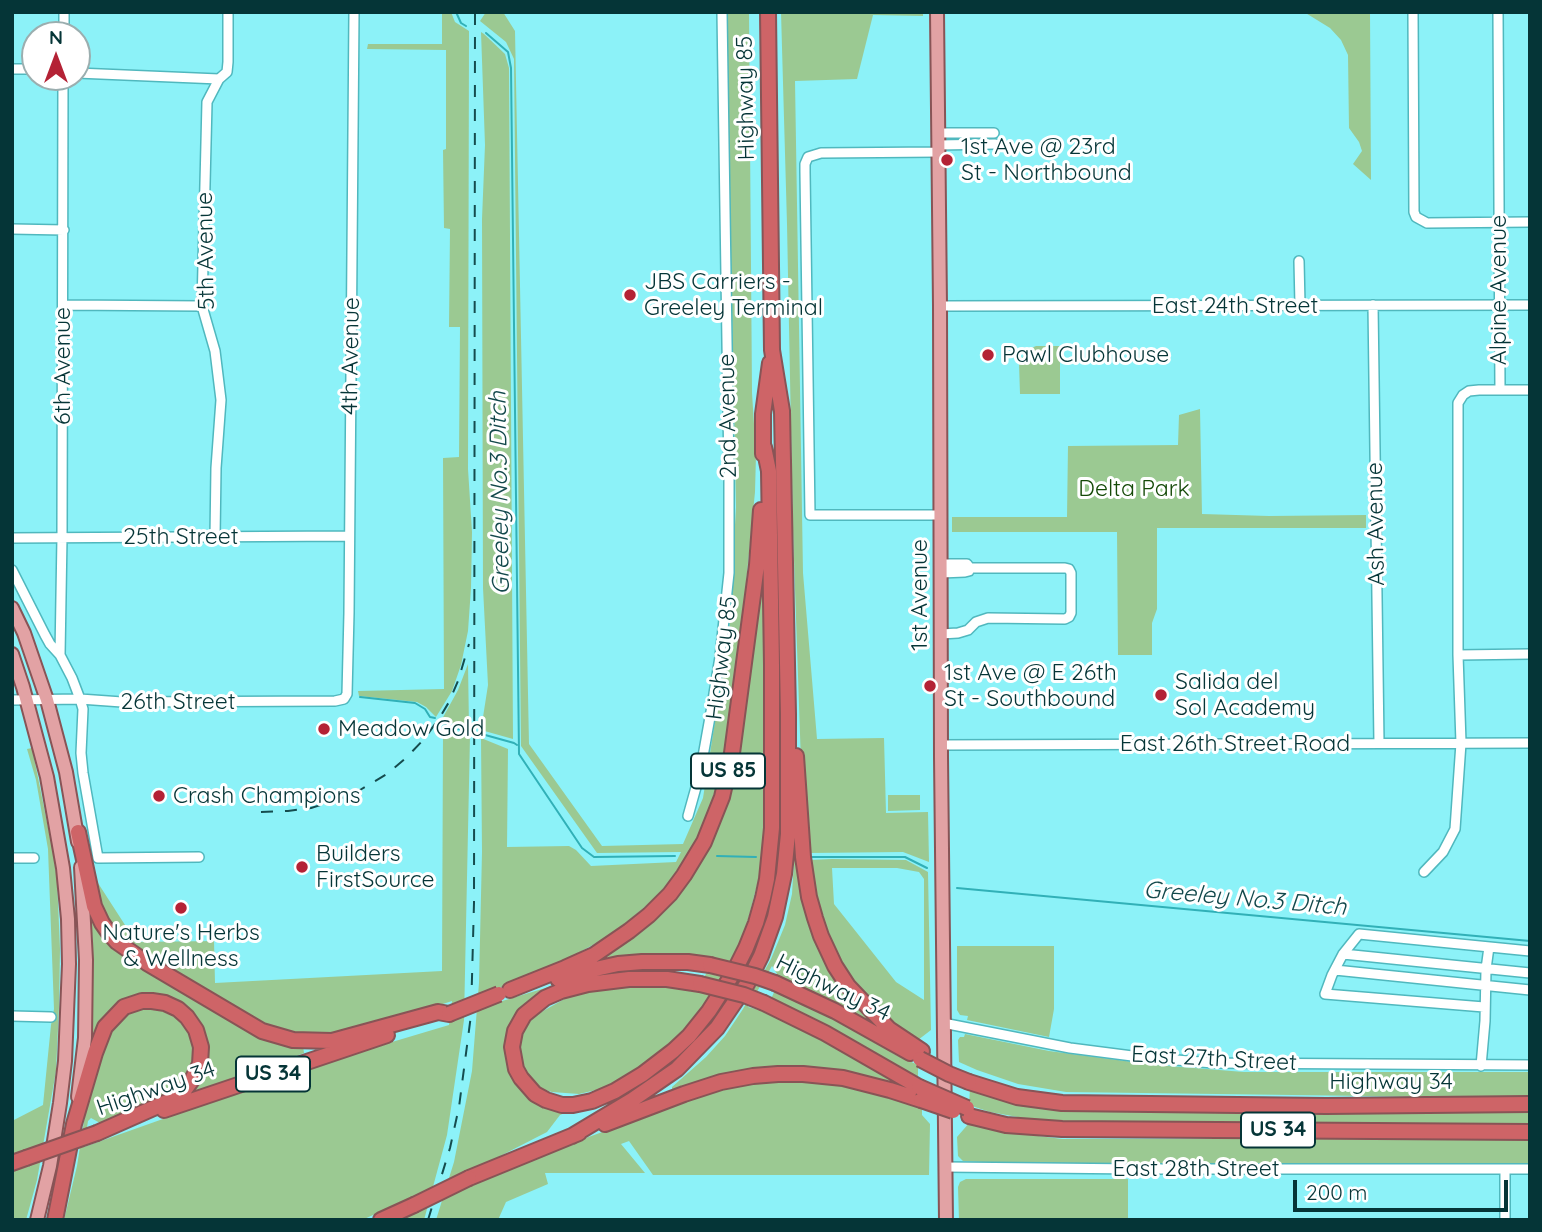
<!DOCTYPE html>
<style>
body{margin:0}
#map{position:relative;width:1542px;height:1232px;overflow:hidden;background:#8cf2f8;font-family:Quicksand,sans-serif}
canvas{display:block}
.frame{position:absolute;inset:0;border:14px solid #053537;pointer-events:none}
.north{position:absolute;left:21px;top:21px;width:70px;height:70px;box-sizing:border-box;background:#fff;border:2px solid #9baeaf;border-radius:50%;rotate:0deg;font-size:19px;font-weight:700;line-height:28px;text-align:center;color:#053537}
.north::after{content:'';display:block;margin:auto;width:24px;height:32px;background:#b42235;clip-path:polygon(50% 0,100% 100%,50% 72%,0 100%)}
.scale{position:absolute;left:1293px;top:1180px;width:215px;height:32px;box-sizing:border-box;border:4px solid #053537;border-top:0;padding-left:9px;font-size:21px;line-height:24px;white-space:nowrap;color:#053537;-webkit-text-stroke:5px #fff;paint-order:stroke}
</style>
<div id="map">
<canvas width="1542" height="1232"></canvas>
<div class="frame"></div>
<div class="north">N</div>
<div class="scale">200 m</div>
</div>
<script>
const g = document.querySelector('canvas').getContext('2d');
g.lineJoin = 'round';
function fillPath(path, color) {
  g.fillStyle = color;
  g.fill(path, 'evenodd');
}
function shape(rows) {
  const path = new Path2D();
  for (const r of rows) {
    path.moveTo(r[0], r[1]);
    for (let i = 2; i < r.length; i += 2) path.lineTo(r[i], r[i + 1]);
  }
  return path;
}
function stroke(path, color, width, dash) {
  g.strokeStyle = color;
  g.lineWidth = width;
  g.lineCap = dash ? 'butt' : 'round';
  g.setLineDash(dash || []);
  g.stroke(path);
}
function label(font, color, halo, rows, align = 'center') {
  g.font = font + ' Quicksand,sans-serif';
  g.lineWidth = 6;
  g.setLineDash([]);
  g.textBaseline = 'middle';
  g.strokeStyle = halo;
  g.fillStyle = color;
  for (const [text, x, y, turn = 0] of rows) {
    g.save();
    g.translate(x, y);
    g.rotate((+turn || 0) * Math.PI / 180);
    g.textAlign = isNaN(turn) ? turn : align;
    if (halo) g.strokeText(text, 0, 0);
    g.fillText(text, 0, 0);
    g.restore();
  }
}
const green = shape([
 [442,12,451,12,455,22,469,31,468,469,472,532,471,588,468,631,461,665,452,691,436,717,426,707,417,702,359,696,358,691,444,689,443,458,459,457,460,327,449,327,450,229,444,228,443,150,446,149,446,50,367,49,368,44,442,44],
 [486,12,503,12,515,31,529,744,602,846,683,844,703,798,729,632,736,507,726,12,749,12,752,393,756,455,755,492,744,604,724,758,705,826,683,865,665,887,653,900,613,934,565,960,499,988,499,1002,552,986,535,997,512,1025,526,1094,547,1108,567,1112,560,1115,547,1132,471,1171,467,1186,572,1143,716,1091,745,1084,800,1080,846,1085,922,1107,922,1115,930,1124,929,1175,653,1175,629,1141,621,1144,645,1173,545,1173,548,1184,506,1202,498,1220,489,1220,490,1218,485,1220,436,1220,454,1162,472,1071,479,983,482,852,481,738,508,749,507,847,569,846,576,850,591,866,676,862,681,852,597,853,521,746,514,59,506,42,480,21],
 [781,12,923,12,923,16,873,15,857,79,795,81,803,573,817,739,884,738,886,813,928,812,929,862,903,852,809,853,801,763,793,531,787,224],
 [1304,12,1370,12,1371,180,1353,164,1362,151,1359,142,1349,128,1348,55,1341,40,1330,28],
 [481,32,484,34,505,54,509,68,513,739,481,730,488,685,483,588,482,219,485,145],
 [1036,346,1060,346,1060,394,1020,394,1019,363,1027,350],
 [1200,409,1202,514,1269,516,1366,515,1366,528,1157,528,1157,609,1152,623,1152,655,1118,655,1117,532,952,532,952,517,1067,517,1068,446,1178,445,1179,415],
 [763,559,766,560,766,829,763,862,744,935,736,953,710,999,677,1040,630,1075,600,1089,579,1094,552,1092,542,1089,530,1082,522,1067,519,1043,525,1027,536,1015,575,993,597,987,644,985,666,986,694,992,716,959,690,955,667,955,608,960,607,956,630,940,665,909,701,862,725,809,740,742],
 [468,664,469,727,441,721,458,690],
 [443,735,470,736,464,1020,447,1135,424,1220,400,1220,411,1213,415,1196,362,1220,64,1220,77,1166,84,1121,98,1054,108,1029,132,1009,145,1005,171,1010,190,1029,196,1056,194,1070,166,1099,100,1123,91,1118,88,1121,84,1147,315,1065,449,1025,452,1001,403,1017,327,1036,302,1034,277,1030,248,1015,132,946,111,928,101,913,88,857,91,856,96,880,136,942,214,941,215,983,442,971],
 [32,748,52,847,57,879,60,949,59,1007,56,1071,37,1180,26,1220,12,1220,12,1171,25,1166,26,1150,12,1154,12,1121,43,1105,51,1025,54,1009,48,849,36,780,27,749],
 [888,795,920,795,920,810,888,811],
 [832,859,906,860,928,872,931,1030,918,1040,893,1025,862,994,835,955,818,910,810,860],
 [832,868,897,868,919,872,924,879,924,1000,896,982,834,904],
 [798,860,815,937,889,1034,814,993,779,977,772,966,748,1007,779,1015,882,1071,896,1082,890,1084,835,1070,793,1067,745,1071,672,1091,672,1087,706,1057,725,1036,743,1009,771,959,785,925,792,894,794,861],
 [89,908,101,932,303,1046,304,1053,191,1096,188,1091,202,1075,206,1062,189,1012,123,1001,109,1011,91,1046,89,1046,89,1016,92,1016,93,942],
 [957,946,1054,946,1054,1009,1049,1037,967,1020,968,1016,960,1015,957,1010],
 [776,988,853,1027,894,1054,918,1065,918,1079,771,999],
 [965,1034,1049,1051,1156,1065,1244,1072,1530,1072,1530,1096,1443,1097,1066,1092,1018,1084,977,1070,959,1062,958,1040,960,1037,964,1037],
 [970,1089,992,1096,1530,1109,1530,1126,1071,1125,1029,1119,990,1112,969,1105],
 [970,1122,1007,1132,1062,1139,1530,1139,1530,1164,1002,1163,963,1161,958,1156,957,1137],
 [966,1179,1128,1179,1128,1220,959,1220,958,1187,960,1182]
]);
const stream = shape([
 [456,12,461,23,466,26],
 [486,33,508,52,511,68,519,754,582,848,594,857,675,856],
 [360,697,415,703,425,709,430,717,435,718],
 [441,723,468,732],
 [478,733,514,743,517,745],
 [717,856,756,857],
 [811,857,905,857,927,868],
 [957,888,1530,941]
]);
const minor = shape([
 [1413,12,1414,212,1416,217,1427,223,1530,222],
 [1498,12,1500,390],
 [64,35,64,12],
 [12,69,35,69],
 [77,73,219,79],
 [938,133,994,133],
 [938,145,995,144],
 [938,152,821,153,808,157,805,164,805,172,810,515,940,515],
 [12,229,64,230],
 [1299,261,1300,305],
 [63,305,202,306],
 [1373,305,1379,743],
 [940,306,1530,305],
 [215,537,216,468,221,400,215,351,202,306,207,102,219,79,227,72,228,62,228,12],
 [12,538,349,536],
 [941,564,967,564,970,568,969,571,965,572,941,573],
 [12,570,45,635,50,644,60,655,72,678,80,699,83,709,81,753,83,773,98,858,199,857],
 [941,634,958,633,968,630,976,622,988,618,1065,619,1069,617,1071,613,1071,573,1069,569,1065,568,970,568],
 [60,655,62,537,63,77],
 [1458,655,1530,654],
 [12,700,80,699,122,702,335,701,344,699,347,694,349,613,354,12],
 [941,745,1530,743],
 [688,816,700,773,712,706,720,657,729,573,729,474,722,12],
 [12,858,34,858],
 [1424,872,1443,852,1455,829,1461,743,1458,655,1458,403,1463,395,1469,391,1479,390,1530,390],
 [1343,954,1530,973],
 [1335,970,1530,990],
 [1484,1007,1325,994,1332,975,1343,954,1359,934,1530,951],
 [12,1016,51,1017],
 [943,1023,1070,1048,1140,1057,1213,1063,1530,1065],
 [1481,1066,1485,1021,1486,969,1489,947],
 [945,1167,1140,1169,1530,1169],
 [1505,1169,1505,1220]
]);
const major = shape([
 [937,12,940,306,941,757,946,1220],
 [12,608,24,633,47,700,66,772,78,842],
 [12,654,23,687,47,777,63,868,68,919,69,964,65,1061,60,1103,50,1166,37,1220],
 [78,1097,85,1038,86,960,81,867]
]);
const highway = shape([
 [763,454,763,414,770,363],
 [796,756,803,857,809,897,815,918,821,936,835,966,848,986,889,1029,922,1051],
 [78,832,94,906,102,923,109,933,117,942,147,963,262,1031,293,1040,332,1041,438,1012,449,1014],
 [558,979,582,972,618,964,642,962,688,962,710,965],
 [775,983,835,1011,910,1053],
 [700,984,667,979,629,979,588,984,561,991,545,998,524,1015,515,1031,512,1047,516,1069,521,1078,535,1094,546,1100,562,1105,573,1105,592,1101,615,1091,643,1074,673,1051,689,1036,709,1011,734,972,746,948,756,923,763,898,767,879,772,828,772,665,769,471,764,447],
 [510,990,565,968,594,955,629,931,649,915,670,894,684,875,704,842,722,797,732,753,757,565,761,510],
 [764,1003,825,1033,919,1087],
 [969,1082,1017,1097,1062,1103,1326,1106,1530,1104],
 [164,1110,387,1035],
 [969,1116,1006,1125,1062,1129,1530,1132],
 [605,1124,684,1094,721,1082,753,1076,778,1074,803,1074,843,1078,890,1090,921,1100],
 [572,1136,632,1100,677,1069,717,1028,747,984,761,956,775,917,784,874,788,834,788,714,782,411,772,350,768,12],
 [12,1163,26,1158],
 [469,1178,579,1133],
 [55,1220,74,1124,95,1053,105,1027,124,1007,142,1001,152,1001,165,1003,178,1009,187,1017,196,1030,201,1047,200,1064,192,1080,184,1091,167,1102,97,1133],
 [381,1220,414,1205]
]);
const rail = shape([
 [261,812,288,811,311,808,337,800,360,790,387,774,407,757,425,738,440,717,449,702,458,681,469,644],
 [428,1220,450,1148,459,1107,471,1015,474,903,475,12]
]);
const highwayBridge = shape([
 [710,965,755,976,775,983],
 [700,984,744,995,764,1003],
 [449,1014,499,994],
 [920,1059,949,1074,969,1082],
 [919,1087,967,1108],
 [921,1100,953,1111],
 [26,1158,97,1133],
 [414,1205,469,1178]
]);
const markers = [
 [947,160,7,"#b42235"],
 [630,295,7,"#b42235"],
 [988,355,7,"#b42235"],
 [930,686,7,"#b42235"],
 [1161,695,7,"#b42235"],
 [324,729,7,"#b42235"],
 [159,796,7,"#b42235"],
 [302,867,7,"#b42235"],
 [181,908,7,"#b42235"]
];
const shields = [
 [728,771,74],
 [273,1074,74],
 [1278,1130,74]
];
const shieldNames = [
 ["US 85",728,771],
 ["US 34",273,1074],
 ["US 34",1278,1130]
];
const streetNames = [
 ["Highway 85",746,98,-91],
 ["5th Avenue",206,251,-91],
 ["Alpine Avenue",1499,290,-90],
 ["East 24th Street",1235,306],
 ["4th Avenue",351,356,-89],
 ["6th Avenue",63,366,-90],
 ["2nd Avenue",728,416,-91],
 ["Ash Avenue",1376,524,-91],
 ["25th Street",181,537],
 ["1st Avenue",920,595,-90],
 ["Highway 85",722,658,-83],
 ["26th Street",178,702],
 ["East 26th Street Road",1235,744],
 ["Highway 34",833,988,26],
 ["East 27th Street",1214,1059,3],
 ["Highway 34",1391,1082],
 ["Highway 34",156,1089,-19],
 ["East 28th Street",1196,1169]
];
const poiNames = [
 ["1st Ave @ 23rd",961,147],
 ["St - Northbound",961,173],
 ["JBS Carriers -",644,282],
 ["Greeley Terminal",644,308],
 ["Pawl Clubhouse",1002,355],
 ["1st Ave @ E 26th",944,673],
 ["St - Southbound",944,699],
 ["Salida del",1175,682],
 ["Sol Academy",1175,708],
 ["Meadow Gold",338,729],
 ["Crash Champions",173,796],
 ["Builders",316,854],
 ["FirstSource",316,880],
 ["Nature's Herbs",181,933,"center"],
 ["& Wellness",181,959,"center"]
];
const parkNames = [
 ["Delta Park",1134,489]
];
const waterNames = [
 ["Greeley No.3 Ditch",500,493,-91],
 ["Greeley No.3 Ditch",1245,899,5]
];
fillPath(green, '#9bc992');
stroke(stream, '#31b0b7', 2);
stroke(minor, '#50b8be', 12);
stroke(major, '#885456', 16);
stroke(highway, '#885456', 18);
stroke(minor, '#fff', 9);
stroke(major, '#e2a2a4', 12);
stroke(highway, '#ce6467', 14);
stroke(rail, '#154c4e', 2, [12, 12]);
stroke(highwayBridge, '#885456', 18, []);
stroke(highwayBridge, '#ce6467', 14);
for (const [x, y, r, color] of markers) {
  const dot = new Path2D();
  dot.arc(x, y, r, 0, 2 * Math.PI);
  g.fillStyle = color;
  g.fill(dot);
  stroke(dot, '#fff', 2.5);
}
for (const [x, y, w] of shields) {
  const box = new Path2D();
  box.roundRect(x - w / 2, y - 17.5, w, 35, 5);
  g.fillStyle = '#fff';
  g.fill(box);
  stroke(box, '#053537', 2);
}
label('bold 21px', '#053537', null, shieldNames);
label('23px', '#053537', '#fff', streetNames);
label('23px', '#053537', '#fff', poiNames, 'left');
label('23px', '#154a08', '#fff', parkNames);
label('italic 24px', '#13494c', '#fff', waterNames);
</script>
